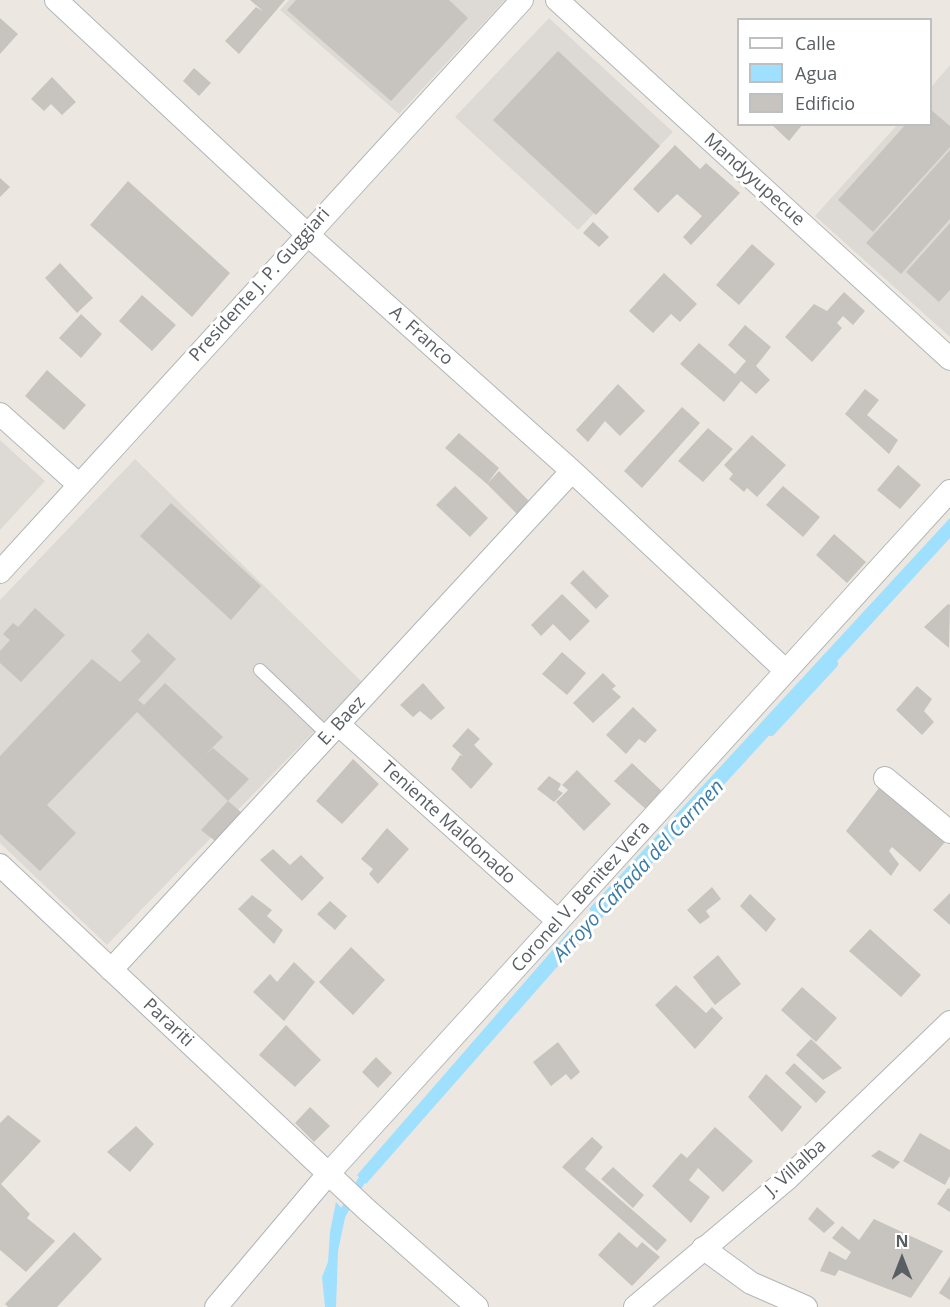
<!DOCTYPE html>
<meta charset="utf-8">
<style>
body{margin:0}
#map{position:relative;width:950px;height:1307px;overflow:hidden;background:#ece8e1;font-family:"Open Sans",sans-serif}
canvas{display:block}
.legend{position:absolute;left:737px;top:18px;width:195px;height:108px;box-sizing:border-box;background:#fff;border:2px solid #bdbfc0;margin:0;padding:8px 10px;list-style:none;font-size:18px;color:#595e62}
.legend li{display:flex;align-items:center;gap:12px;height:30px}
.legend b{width:30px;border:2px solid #bdbfc0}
.north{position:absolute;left:872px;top:1229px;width:60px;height:60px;-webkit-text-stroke:4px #fff;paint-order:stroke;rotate:0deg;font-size:16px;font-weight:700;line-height:24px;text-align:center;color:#595e62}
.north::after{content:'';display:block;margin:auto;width:21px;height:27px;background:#595e62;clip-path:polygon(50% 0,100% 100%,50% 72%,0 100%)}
</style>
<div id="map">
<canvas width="950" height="1307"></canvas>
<ul class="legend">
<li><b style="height:8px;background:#fff"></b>Calle</li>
<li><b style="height:16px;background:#9ee0fe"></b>Agua</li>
<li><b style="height:16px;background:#c7c3be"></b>Edificio</li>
</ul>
<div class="north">N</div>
</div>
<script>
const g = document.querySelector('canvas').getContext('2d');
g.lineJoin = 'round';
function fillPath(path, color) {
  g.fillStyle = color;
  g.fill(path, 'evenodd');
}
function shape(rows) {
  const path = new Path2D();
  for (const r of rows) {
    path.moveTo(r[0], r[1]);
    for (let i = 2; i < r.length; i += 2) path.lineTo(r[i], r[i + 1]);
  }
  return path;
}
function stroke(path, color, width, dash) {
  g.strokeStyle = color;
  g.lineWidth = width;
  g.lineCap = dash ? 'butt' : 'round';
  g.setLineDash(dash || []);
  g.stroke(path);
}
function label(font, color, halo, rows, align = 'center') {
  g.font = font + ' "Open Sans",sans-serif';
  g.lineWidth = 6;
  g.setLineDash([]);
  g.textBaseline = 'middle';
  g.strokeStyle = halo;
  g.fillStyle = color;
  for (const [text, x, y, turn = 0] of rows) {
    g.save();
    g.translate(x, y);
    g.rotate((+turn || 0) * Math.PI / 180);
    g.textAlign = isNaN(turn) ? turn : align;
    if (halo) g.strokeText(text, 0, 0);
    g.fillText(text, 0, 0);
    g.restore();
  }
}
const industrial = shape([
 [289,0,505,0,399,114,280,10],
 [549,18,673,132,578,230,455,117],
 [950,65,950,337,815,216,897,125,930,124,931,87],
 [0,440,45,481,0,530],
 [135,459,362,682,107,945,0,843,0,600]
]);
const water = shape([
 [950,518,950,538,600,920,589,909],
 [570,930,580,941,366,1184,357,1175],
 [336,1202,346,1213,338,1251,336,1307,325,1307,322,1277,328,1262,330,1232]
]);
const stream = shape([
 [771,732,834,664],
 [571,943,601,909],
 [340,1218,367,1171]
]);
const building = shape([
 [250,0,285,0,239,54,225,41,256,7,263,11],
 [296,0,449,0,468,18,391,101,287,10],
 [0,18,18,34,0,54],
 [558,51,660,146,596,215,493,120],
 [194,68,211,83,199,96,183,81],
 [52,77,76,102,62,115,51,104,44,111,31,99],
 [930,109,950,126,950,147,873,232,838,200,906,124,930,124],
 [771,124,803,124,789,141],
 [675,145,700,169,706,163,740,193,691,245,683,237,702,216,677,194,658,213,633,189],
 [950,150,950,219,901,274,866,243],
 [0,178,10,187,0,197],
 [128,181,230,273,192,317,90,225],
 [593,222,609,237,599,247,583,233],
 [950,223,950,290,939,302,906,272],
 [752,244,775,264,739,305,716,285],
 [60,263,93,298,77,313,45,278],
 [664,273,697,304,680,322,671,314,653,333,629,311],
 [844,292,865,311,853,325,843,316,837,323,842,328,812,362,785,337,814,304,827,311],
 [142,295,176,325,152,351,119,321],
 [81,314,102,334,81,358,59,338],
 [745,325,771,347,756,366,770,380,756,394,741,381,724,402,680,364,699,343,735,374,746,361,728,345],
 [47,370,86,405,64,430,25,396],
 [618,384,645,411,620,436,605,421,588,442,576,430],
 [865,389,879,400,867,415,898,440,889,454,845,414],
 [682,407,700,423,642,488,624,471],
 [708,428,733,449,703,482,678,461],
 [459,433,499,468,487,484,445,448],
 [752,435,786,465,757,497,747,488,744,492,729,479,733,474,724,465],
 [898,465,921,485,900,509,877,490],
 [499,471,531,503,519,516,487,484],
 [455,486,488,518,470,537,436,505],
 [783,486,820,517,803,537,766,505],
 [171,503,261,586,231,620,140,536],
 [834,534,866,562,847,583,816,555],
 [583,570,609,596,596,609,570,583],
 [562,594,590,621,570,641,553,624,541,636,531,625],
 [948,604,950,605,949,648,924,627],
 [35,608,65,635,21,682,0,663,0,651,10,640,3,634,13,623,18,627],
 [148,633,176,659,138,700,144,705,165,683,223,737,205,755,213,748,249,779,228,801,137,712,47,805,76,833,40,871,0,834,0,756,92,659,120,682,141,661,131,651],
 [562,652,586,673,567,695,542,674],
 [603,673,616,686,612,689,621,697,593,723,573,703],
 [423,683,445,708,431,720,420,711,413,717,400,705],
 [917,686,932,699,924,711,934,722,922,735,896,710],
 [633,707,657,730,645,743,639,739,626,754,606,735],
 [468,728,480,739,474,745,493,764,471,789,451,769,460,755,463,756,452,746],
 [353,759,379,784,342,824,316,801],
 [632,763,665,794,648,811,614,781],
 [577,770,611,804,584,831,556,802,568,790,562,785],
 [549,776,561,784,558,790,563,793,554,802,537,789],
 [879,788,945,842,920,872,892,847,889,851,899,864,891,876,846,831],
 [228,801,242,813,215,841,201,830],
 [387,828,409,849,378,884,369,874,373,869,361,859],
 [273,849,290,865,301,855,324,878,302,901,260,860],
 [712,887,721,899,706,911,710,917,700,924,687,910],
 [950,893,950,925,933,910],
 [750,894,776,919,766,932,740,906],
 [252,895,272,910,267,916,283,930,274,944,238,909],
 [330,901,347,916,335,930,317,914],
 [870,929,921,975,901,997,849,951],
 [351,947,385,980,353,1015,319,982],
 [718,955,741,984,715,1005,693,977],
 [294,962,315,982,284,1021,253,992,270,974,277,982],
 [676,985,706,1013,712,1007,723,1018,695,1049,655,1005],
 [802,987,837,1018,816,1042,781,1010],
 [286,1025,321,1060,295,1087,259,1055],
 [811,1039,842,1068,823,1080,796,1055],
 [558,1042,580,1072,571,1080,566,1074,551,1086,533,1062],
 [376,1057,392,1073,378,1088,362,1072],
 [794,1063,826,1092,816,1103,785,1073],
 [766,1074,802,1107,782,1132,748,1097],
 [310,1107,330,1126,314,1142,295,1123],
 [8,1115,41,1141,1,1184,30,1214,27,1218,55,1241,26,1272,0,1250,0,1123],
 [136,1126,154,1144,130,1172,107,1152],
 [715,1127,753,1161,723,1192,698,1168,689,1180,710,1197,691,1223,652,1186,681,1153,687,1158],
 [920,1133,950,1150,950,1176,945,1185,903,1161],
 [592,1137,603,1147,585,1169,667,1240,657,1251,562,1167],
 [879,1150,900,1162,893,1169,871,1156],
 [613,1167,644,1195,633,1208,601,1179],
 [948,1188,950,1189,950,1212,937,1204],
 [817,1207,835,1223,824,1233,808,1219],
 [874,1219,943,1251,911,1298,839,1270,835,1276,820,1271,829,1251,846,1260,851,1252,832,1238,842,1226,859,1240],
 [74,1232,102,1259,57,1307,8,1307,5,1304],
 [619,1232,637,1248,642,1242,660,1257,632,1286,598,1255],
 [950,1276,950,1300,939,1293]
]);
const lane = shape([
 [260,670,328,735]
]);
const street = shape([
 [56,0,307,234,572,471,786,671],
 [557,0,950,359],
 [0,414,78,484],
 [0,572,522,0],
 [338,724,558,921],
 [885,778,950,832],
 [0,865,366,1209,477,1307],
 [111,970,572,471],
 [703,1248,751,1283,806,1307],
 [216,1307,329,1173,950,491],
 [635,1307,787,1179,950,1022]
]);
const streetNames = [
 ["Mandyyupecue",754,180,42],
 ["Presidente J. P. Guggiari",260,285,-48],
 ["A. Franco",421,336,42],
 ["E. Baez",342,721,-47],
 ["Teniente Maldonado",448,823,42],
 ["Coronel V. Benitez Vera",581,897,-48],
 ["Parariti",168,1023,43],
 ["J. Villalba",796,1168,-42]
];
const waterNames = [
 ["Arroyo Cañada del Carmen",639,871,-47]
];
fillPath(industrial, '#dddad5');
fillPath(water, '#9ee0fe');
stroke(stream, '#9ee0fe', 8);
fillPath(building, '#c7c3be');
stroke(lane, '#b1b5b8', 14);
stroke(street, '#b1b5b8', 24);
stroke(lane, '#fff', 12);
stroke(street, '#fff', 22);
label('18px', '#595e62', '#fff', streetNames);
label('italic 20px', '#3b7ca7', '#fff', waterNames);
</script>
